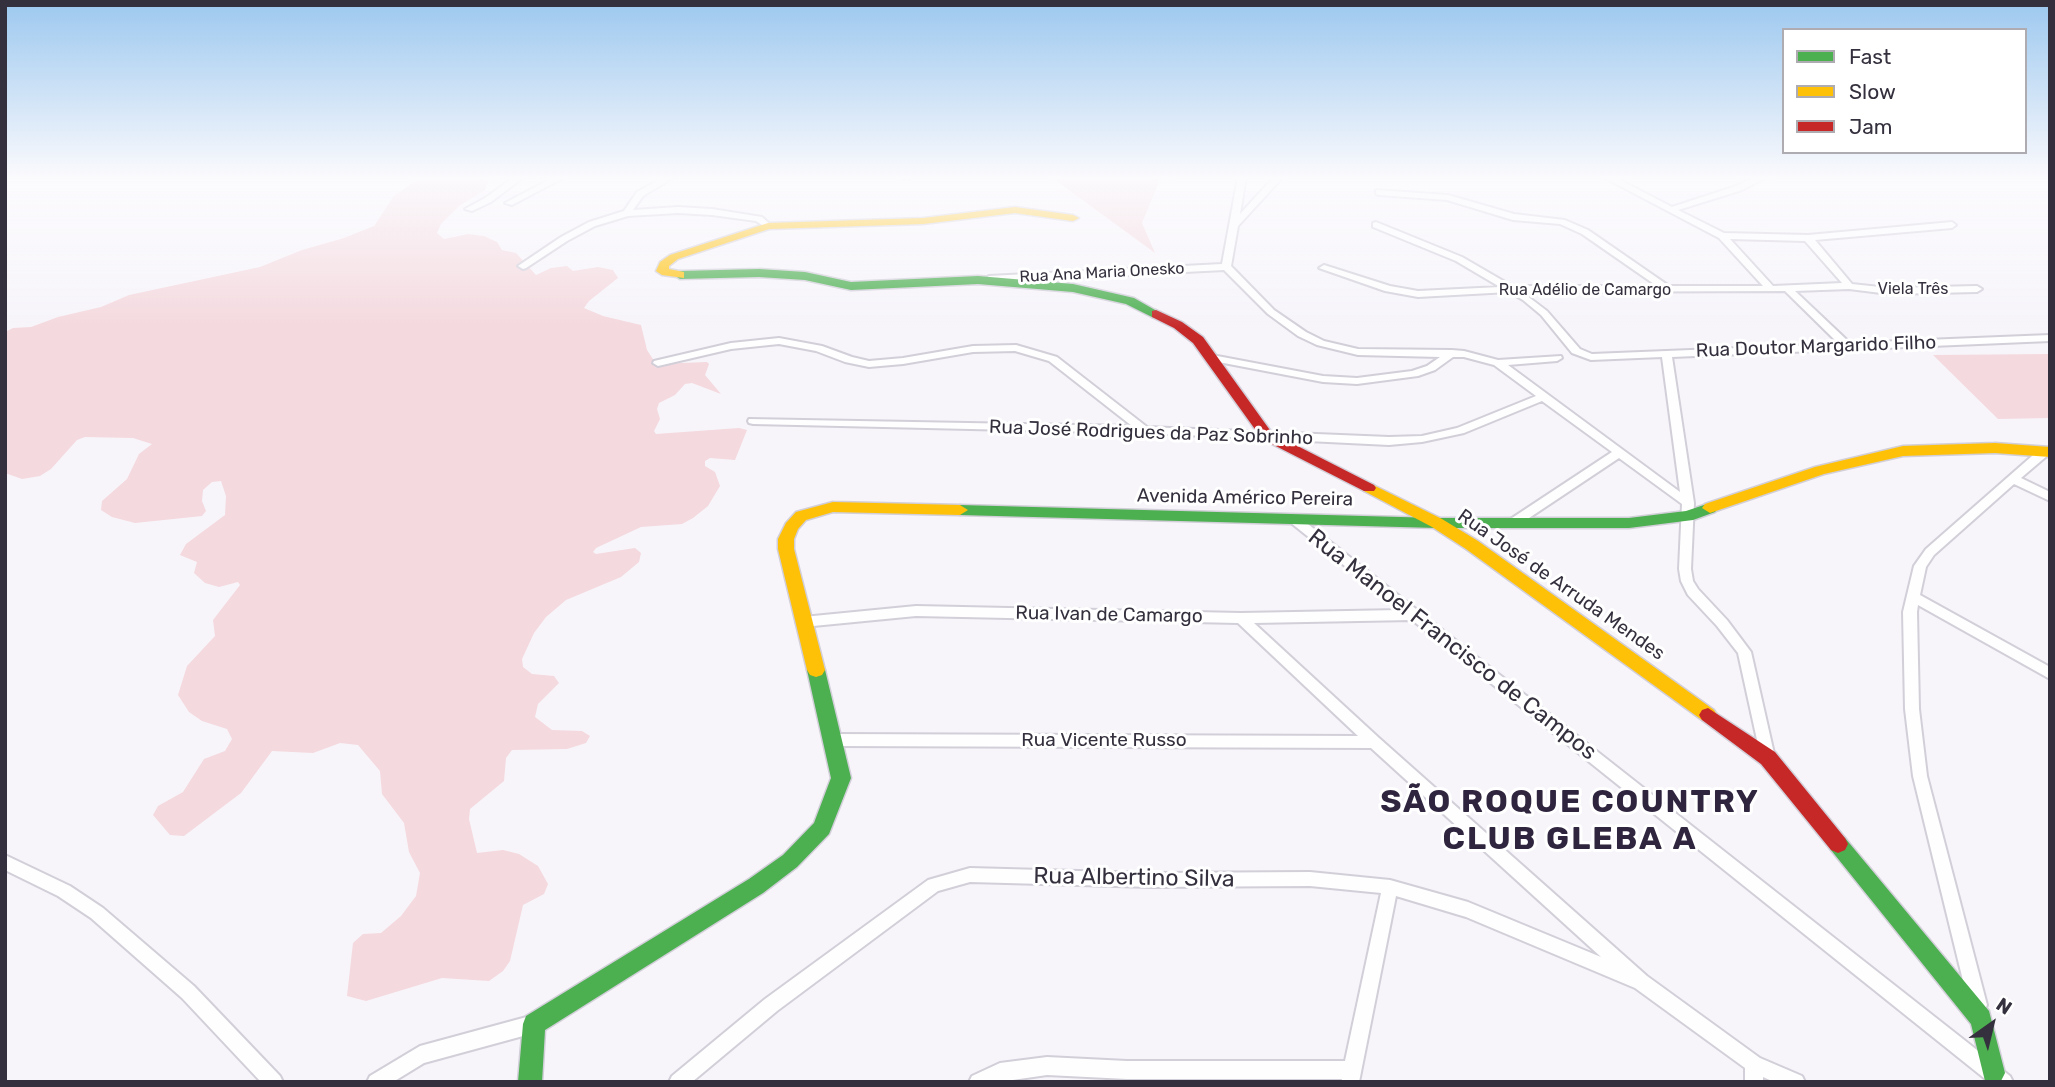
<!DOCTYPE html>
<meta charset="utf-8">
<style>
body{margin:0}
#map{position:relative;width:2055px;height:1087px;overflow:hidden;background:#f7f5fa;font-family:Rubik,sans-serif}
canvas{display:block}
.frame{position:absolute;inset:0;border:7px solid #35303d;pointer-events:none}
.legend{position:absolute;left:1782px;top:28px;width:245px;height:126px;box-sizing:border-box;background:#fff;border:2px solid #aeacb1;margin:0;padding:9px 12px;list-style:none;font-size:21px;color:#35303d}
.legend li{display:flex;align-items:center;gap:14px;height:35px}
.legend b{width:35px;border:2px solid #aeacb1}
.north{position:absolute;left:1957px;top:989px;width:70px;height:70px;-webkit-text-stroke:5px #fff;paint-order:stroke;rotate:34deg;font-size:19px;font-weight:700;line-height:28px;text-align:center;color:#35303d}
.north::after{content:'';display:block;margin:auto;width:24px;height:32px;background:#35303d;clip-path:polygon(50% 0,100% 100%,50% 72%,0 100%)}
</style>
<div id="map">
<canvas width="2055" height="1087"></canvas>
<div class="frame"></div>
<ul class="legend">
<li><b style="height:9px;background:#4caf50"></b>Fast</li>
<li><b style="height:9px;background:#ffc107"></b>Slow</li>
<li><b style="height:9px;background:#c62828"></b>Jam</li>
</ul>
<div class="north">N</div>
</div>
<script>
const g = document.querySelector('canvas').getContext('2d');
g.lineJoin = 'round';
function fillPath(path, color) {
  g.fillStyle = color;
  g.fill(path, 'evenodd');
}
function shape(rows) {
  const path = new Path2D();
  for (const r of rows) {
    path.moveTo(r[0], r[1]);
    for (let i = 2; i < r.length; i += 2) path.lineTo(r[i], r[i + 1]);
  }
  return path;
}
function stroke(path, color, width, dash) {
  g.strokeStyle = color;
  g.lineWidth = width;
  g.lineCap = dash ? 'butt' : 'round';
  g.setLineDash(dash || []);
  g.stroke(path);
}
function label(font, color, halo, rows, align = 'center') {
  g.font = font + ' Rubik,sans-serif';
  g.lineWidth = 6;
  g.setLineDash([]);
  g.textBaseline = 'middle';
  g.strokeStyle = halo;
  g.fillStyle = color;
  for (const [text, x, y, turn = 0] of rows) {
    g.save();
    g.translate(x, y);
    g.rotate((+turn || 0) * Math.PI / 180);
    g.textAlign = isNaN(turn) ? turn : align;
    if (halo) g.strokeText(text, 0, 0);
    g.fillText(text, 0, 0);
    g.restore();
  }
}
const green = shape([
 [421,177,490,177,485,190,459,206,441,224,437,233,444,239,468,234,484,236,497,242,502,250,516,253,536,275,551,268,567,266,573,271,598,267,613,270,618,278,589,301,584,308,603,316,641,325,647,350,656,364,707,362,709,364,705,375,721,394,692,383,685,384,675,395,659,403,657,409,660,419,654,431,656,434,739,428,747,430,735,460,710,458,705,461,705,466,715,472,720,486,708,506,693,518,682,524,641,527,596,548,593,552,596,554,635,548,641,553,639,562,621,577,566,600,546,617,534,633,522,659,523,667,532,674,554,676,559,683,538,704,535,717,552,730,582,731,590,736,586,743,567,749,512,750,506,758,504,781,470,809,469,819,477,853,503,850,519,854,538,866,548,884,544,894,523,905,510,961,503,971,489,981,442,978,366,1001,347,996,353,943,363,934,381,933,401,916,416,896,420,873,409,852,404,823,382,794,380,771,358,745,340,743,313,753,272,751,241,793,184,836,170,835,153,815,158,806,183,792,204,759,225,751,232,739,227,729,202,721,189,712,178,695,187,666,215,636,213,620,240,585,238,582,219,587,205,583,194,573,197,562,180,555,186,544,225,515,226,496,221,481,212,482,203,490,202,501,206,511,202,516,135,523,112,517,101,510,102,501,127,479,139,454,152,444,133,438,85,437,77,440,51,469,40,476,22,479,5,473,5,332,13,328,31,327,58,317,101,307,129,295,260,267,302,250,344,238,374,226,394,196],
 [1051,177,1194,177,1160,179,1142,223,1155,253],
 [2050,354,2050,418,1998,419,1933,355]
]);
const street = shape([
 [514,177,524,177,491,202,472,211,465,209,485,198,514,177],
 [554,177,565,177,512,205,505,203,554,177],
 [664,177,674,177,643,196,633,210,678,207,712,209,762,217,772,226,768,229,756,221,712,215,678,213,628,216,595,226,567,241,526,268,523,269,518,266,561,237,589,222,624,211,637,192,664,177],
 [897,177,913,177,909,179,897,177],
 [1238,177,1246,177,1240,214,1274,177,1283,177,1238,226,1231,266,1274,310,1306,332,1324,341,1358,349,1452,350,1464,351,1498,360,1561,356,1562,358,1557,361,1508,365,1680,492,1662,357,1591,360,1572,353,1541,315,1523,300,1509,292,1418,297,1385,291,1319,268,1324,265,1390,286,1418,291,1500,287,1456,261,1373,227,1373,223,1376,222,1462,257,1512,286,1657,286,1582,234,1560,224,1513,220,1447,200,1379,195,1376,194,1376,190,1448,195,1514,214,1565,220,1588,230,1669,286,1763,286,1719,238,1603,177,1614,177,1672,207,1736,186,1756,177,1767,177,1742,190,1678,210,1724,233,1808,235,1952,222,1956,225,1952,228,1815,240,1852,284,1889,288,1977,286,1982,289,1977,292,1889,294,1849,289,1795,291,1850,343,2050,335,2050,341,1672,357,1694,503,1691,569,1693,581,1698,589,1727,620,1751,652,1775,758,1773,762,1768,764,1763,762,1761,758,1738,653,1717,626,1688,595,1681,581,1679,569,1682,504,1619,458,1517,526,1509,526,1507,523,1509,520,1612,452,1542,401,1464,433,1422,442,1389,445,1144,433,753,424,749,423,748,421,749,419,1132,426,1049,361,1015,351,973,352,903,364,869,367,845,362,816,351,779,344,731,349,658,366,653,363,654,361,731,343,779,338,822,346,852,357,869,361,903,358,973,346,1016,345,1057,357,1147,427,1389,437,1422,436,1457,428,1536,396,1494,365,1464,357,1453,357,1435,370,1418,376,1357,384,1323,382,1208,360,1207,358,1212,355,1323,376,1357,378,1412,371,1427,366,1440,357,1358,355,1317,345,1298,336,1268,314,1224,270,989,282,984,279,989,276,1222,264,1238,177],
 [1730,239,1805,241,1842,283,1773,286,1730,239],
 [1785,291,1839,344,1592,354,1580,349,1547,311,1522,292,1785,291],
 [2044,448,2048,449,2050,452,2048,455,2021,478,2050,492,2050,501,2014,484,1934,555,1926,567,1920,595,2050,667,2050,679,1918,605,1917,612,1919,709,1927,776,1987,1005,1984,1011,1978,1014,1972,1011,1969,1005,1913,776,1905,709,1903,612,1914,566,1926,549,2040,449,2044,448],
 [1295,516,1299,517,2010,1076,2013,1082,1989,1082,1412,620,1254,623,1379,738,1647,976,1760,1058,1802,1076,1805,1082,1774,1082,1763,1077,1763,1082,1745,1082,1745,1068,1635,988,1466,917,1396,896,1359,1082,1341,1082,1342,1079,1127,1079,1047,1075,999,1082,969,1082,972,1076,1000,1063,1047,1057,1127,1061,1345,1061,1381,893,1310,886,1151,887,970,882,938,891,777,1011,692,1082,669,1082,672,1076,765,999,928,880,970,868,1151,873,1310,872,1390,880,1468,902,1601,957,1371,748,834,746,829,744,827,740,829,736,834,734,1358,736,1238,623,916,616,803,627,798,625,796,622,798,619,803,617,916,606,1241,613,1400,610,1291,523,1289,520,1295,516],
 [5,855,70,886,103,908,194,986,280,1076,283,1082,261,1082,182,998,91,918,58,896,5,870,5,855],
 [534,1015,540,1018,543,1024,540,1030,534,1033,424,1063,393,1082,367,1082,370,1076,420,1046,534,1015]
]);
const fast = shape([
 [759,269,805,272,851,282,978,276,1073,284,1134,298,1162,314,1156,318,1152,317,1126,304,1073,292,978,284,851,290,805,280,759,277,680,279,674,275,680,271,759,269],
 [1710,503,1715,504,1718,508,1715,512,1693,520,1629,528,1437,528,960,515,952,510,960,505,1437,518,1629,518,1686,511,1710,503],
 [816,663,822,665,825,670,851,778,829,834,797,867,763,893,545,1030,542,1082,518,1082,523,1024,526,1016,749,879,783,855,814,823,831,778,807,670,810,665,816,663],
 [1838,835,1845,838,1989,1011,2005,1073,2001,1081,1985,1081,1971,1024,1831,850,1828,844,1831,838,1838,835]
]);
const slow = shape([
 [1015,207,1073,215,1079,218,1073,221,1015,213,923,224,769,229,678,259,669,266,669,269,684,272,684,278,662,275,656,271,660,262,670,255,768,223,923,218,1015,207],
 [1995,443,2050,447,2050,457,1995,453,1903,456,1824,474,1710,513,1702,508,1705,504,1815,467,1903,446,1995,443],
 [1369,483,1442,519,1478,541,1714,710,1717,715,1714,720,1708,722,1702,720,1466,549,1432,527,1364,491,1362,488,1364,485,1369,483],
 [833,502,960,505,968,510,960,515,833,512,806,520,798,529,794,539,794,549,825,670,822,675,816,677,810,675,807,670,778,549,778,539,786,523,796,512,833,502]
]);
const jam = shape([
 [1156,310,1182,322,1203,337,1272,433,1374,485,1376,488,1374,491,1364,491,1262,439,1193,343,1174,328,1152,317,1152,311,1156,310],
 [1708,708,1775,752,1845,838,1848,844,1845,850,1838,853,1831,850,1761,764,1702,720,1699,715,1702,710,1708,708]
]);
const farStreetnames = [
 ["Rua Ana Maria Onesko",1102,273,-3],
 ["Viela Três",1913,289],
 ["Rua Adélio de Camargo",1585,290]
];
const streetNames = [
 ["Rua Doutor Margarido Filho",1816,347,-2],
 ["Rua José Rodrigues da Paz Sobrinho",1151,433,2],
 ["Avenida Américo Pereira",1245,498,1],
 ["Rua José de Arruda Mendes",1561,585,35],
 ["Rua Ivan de Camargo",1109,615,1],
 ["Rua Vicente Russo",1104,741]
];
const nearStreetnames = [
 ["Rua Manoel Francisco de Campos",1452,645,38],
 ["Rua Albertino Silva",1134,878,1]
];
const nearDistrictnames = [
 ["SÃO ROQUE COUNTRY",1570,803],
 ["CLUB GLEBA A",1570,840]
];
fillPath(green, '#f4d9de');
stroke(street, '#d2cfd9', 4);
stroke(fast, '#d2cfd9', 3);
stroke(slow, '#d2cfd9', 3);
stroke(jam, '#d2cfd9', 3);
fillPath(street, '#fefefe');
fillPath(fast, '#4caf50');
fillPath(slow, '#ffc107');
fillPath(jam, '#c62828');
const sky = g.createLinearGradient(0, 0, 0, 329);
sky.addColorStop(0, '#9cc8ef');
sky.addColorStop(0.54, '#fbfafd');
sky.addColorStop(1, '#fbfafd00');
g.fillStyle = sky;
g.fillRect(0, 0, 2055, 329);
label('16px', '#35303d', '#fff', farStreetnames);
label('19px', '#35303d', '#fff', streetNames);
label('23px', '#35303d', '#fff', nearStreetnames);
g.letterSpacing = '2px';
label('bold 32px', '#30253f', '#fff', nearDistrictnames);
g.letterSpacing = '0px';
</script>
